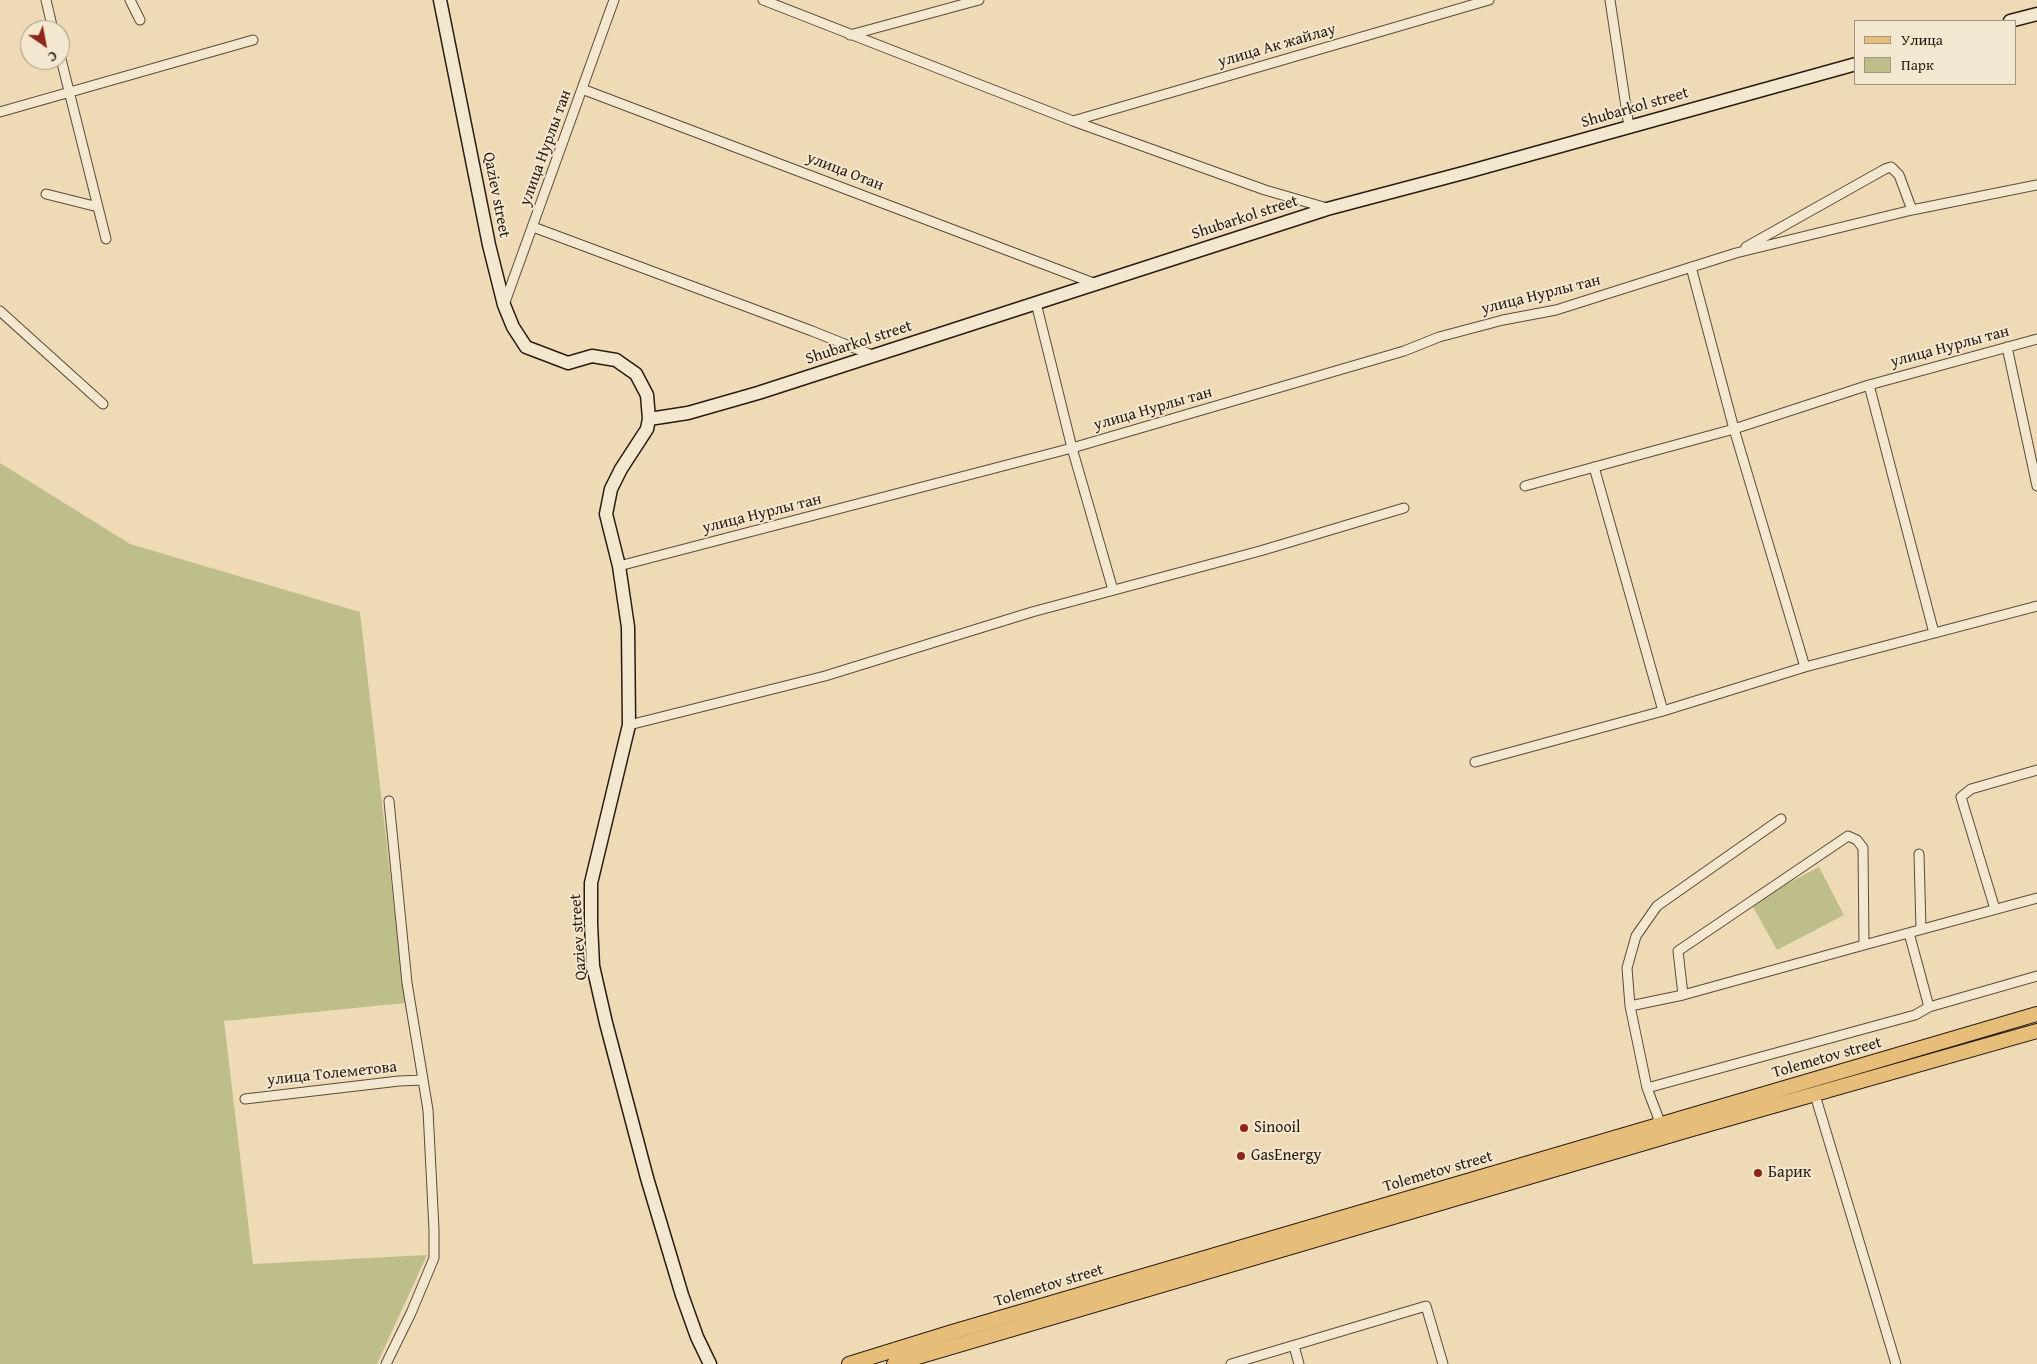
<!DOCTYPE html>
<meta charset="utf-8">
<style>
body{margin:0}
#map{position:relative;width:2037px;height:1364px;overflow:hidden;background:#eedab5;font-family:"Gentium Book Plus",serif}
canvas{display:block}
.legend{position:absolute;left:1854px;top:20px;width:162px;height:65px;box-sizing:border-box;background:#f4e7cf;border:1px solid #a39583;margin:0;padding:6px 9px;list-style:none;font-size:15px;color:#291b11}
.legend li{display:flex;align-items:center;gap:10px;height:25px}
.legend b{width:25px;border:1px solid #a39583}
.north{position:absolute;left:20px;top:20px;width:50px;height:50px;box-sizing:border-box;background:#f4e7cf;border:1px solid #a39583;border-radius:50%;rotate:147deg;font-size:14px;font-weight:700;line-height:20px;text-align:center;color:#291b11}
.north::after{content:'';display:block;margin:auto;width:18px;height:22px;background:#8f2418;clip-path:polygon(50% 0,100% 100%,50% 72%,0 100%)}
</style>
<div id="map">
<canvas width="2037" height="1364"></canvas>
<ul class="legend">
<li><b style="height:6px;background:#e7bd7a"></b>Улица</li>
<li><b style="height:14px;background:#bebe8a"></b>Парк</li>
</ul>
<div class="north">С</div>
</div>
<script>
const g = document.querySelector('canvas').getContext('2d');
g.lineJoin = 'round';
function fillPath(path, color) {
  g.fillStyle = color;
  g.fill(path, 'evenodd');
}
function shape(rows) {
  const path = new Path2D();
  for (const r of rows) {
    path.moveTo(r[0], r[1]);
    for (let i = 2; i < r.length; i += 2) path.lineTo(r[i], r[i + 1]);
  }
  return path;
}
function stroke(path, color, width, dash) {
  g.strokeStyle = color;
  g.lineWidth = width;
  g.lineCap = dash ? 'butt' : 'round';
  g.setLineDash(dash || []);
  g.stroke(path);
}
function label(font, color, halo, rows, align = 'center') {
  g.font = font + ' "Gentium Book Plus",serif';
  g.lineWidth = 4;
  g.setLineDash([]);
  g.textBaseline = 'middle';
  g.strokeStyle = halo;
  g.fillStyle = color;
  for (const [text, x, y, turn = 0] of rows) {
    g.save();
    g.translate(x, y);
    g.rotate((+turn || 0) * Math.PI / 180);
    g.textAlign = isNaN(turn) ? turn : align;
    if (halo) g.strokeText(text, 0, 0);
    g.fillText(text, 0, 0);
    g.restore();
  }
}
const green = shape([
 [0,463,130,544,360,612,405,1003,224,1021,253,1264,427,1255,377,1364,0,1364],
 [1819,867,1844,915,1777,950,1751,903]
]);
const street = shape([
 [46,0,53,30],
 [130,0,140,20],
 [763,0,1073,121,1265,190,1327,208],
 [1610,0,1629,127],
 [850,35,979,0],
 [60,55,106,239],
 [582,89,1096,284],
 [0,112,253,40],
 [1073,121,1489,0],
 [46,194,98,207],
 [533,227,812,331,872,355],
 [1746,247,1885,169,1891,167,1899,175,1912,210],
 [1036,303,1072,448,1113,590],
 [504,305,614,0],
 [0,311,103,404],
 [2007,347,2037,486],
 [1869,385,1934,633],
 [1525,486,1734,429,1869,385,2037,339],
 [619,566,1072,448,1404,351,1439,337,1503,320,1556,310,1736,253,1912,210,2037,185],
 [1805,667,2037,606],
 [1663,711,1805,667,1734,429,1691,267],
 [629,725,825,676,1032,612,1260,551,1404,508],
 [1475,762,1663,711,1594,467],
 [1919,854,1921,929],
 [1995,909,1961,797,1971,789,2037,770],
 [1864,945,2037,898],
 [1630,1006,1627,968,1636,936,1657,906,1781,819],
 [1929,1007,2037,976],
 [1647,1088,1915,1015,1929,1007,1909,933],
 [1815,1095,1896,1364],
 [245,1099,399,1081,423,1080],
 [1658,1126,1658,1117,1647,1088,1630,1006,1683,995,1678,951,1848,836,1857,840,1863,848,1864,945,1683,995],
 [1294,1346,1299,1364],
 [386,1364,411,1313,434,1258,434,1230,428,1110,407,983,389,801],
 [1231,1364,1426,1306,1443,1364]
]);
const secondary = shape([
 [440,0,489,245,504,305,513,327,526,347,568,363,592,356,616,360,636,374,647,395,649,419,647,429,621,469,611,489,606,514,619,566,628,627,629,725,591,883,591,923,593,966,606,1023,647,1178,682,1295,697,1337,710,1364],
 [2010,21,2037,14],
 [649,419,688,413,758,393,1327,209,1467,172,1856,64]
]);
const primary = shape([
 [849,1364,949,1333,2037,1014],
 [894,1364,1692,1129,2037,1031]
]);
const markers = [
 [1244,1128,5,"#8f2418"],
 [1241,1156,5,"#8f2418"],
 [1758,1173,5,"#8f2418"]
];
const streetNames = [
 ["улица Ак жайлау",1277,46,-16],
 ["Shubarkol street",1635,108,-16],
 ["улица Нурлы тан",546,148,-70],
 ["улица Отан",845,172,21],
 ["Qaziev street",496,195,79],
 ["Shubarkol street",1245,218,-18],
 ["улица Нурлы тан",1541,295,-14],
 ["Shubarkol street",859,343,-18],
 ["улица Нурлы тан",1950,347,-15],
 ["улица Нурлы тан",1153,409,-16],
 ["улица Нурлы тан",762,514,-14],
 ["Qaziev street",579,937,-94],
 ["Tolemetov street",1827,1058,-16],
 ["улица Толеметова",332,1074,-6],
 ["Tolemetov street",1438,1172,-16],
 ["Tolemetov street",1049,1286,-17]
];
const poiNames = [
 ["Sinooil",1254,1128],
 ["GasEnergy",1251,1156],
 ["Барик",1768,1173]
];
fillPath(green, '#bebe8a');
stroke(street, '#5a4b3a', 11);
stroke(secondary, '#291b11', 15);
stroke(primary, '#291b11', 16);
stroke(street, '#f4e7cf', 9);
stroke(secondary, '#f4e7cf', 12);
stroke(primary, '#e7bd7a', 14);
for (const [x, y, r, color] of markers) {
  const dot = new Path2D();
  dot.arc(x, y, r, 0, 2 * Math.PI);
  g.fillStyle = color;
  g.fill(dot);
  stroke(dot, '#f4e7cf', 2);
}
label('16px', '#291b11', '#f4e7cf', streetNames);
label('16px', '#291b11', '#f4e7cf', poiNames, 'left');
</script>
